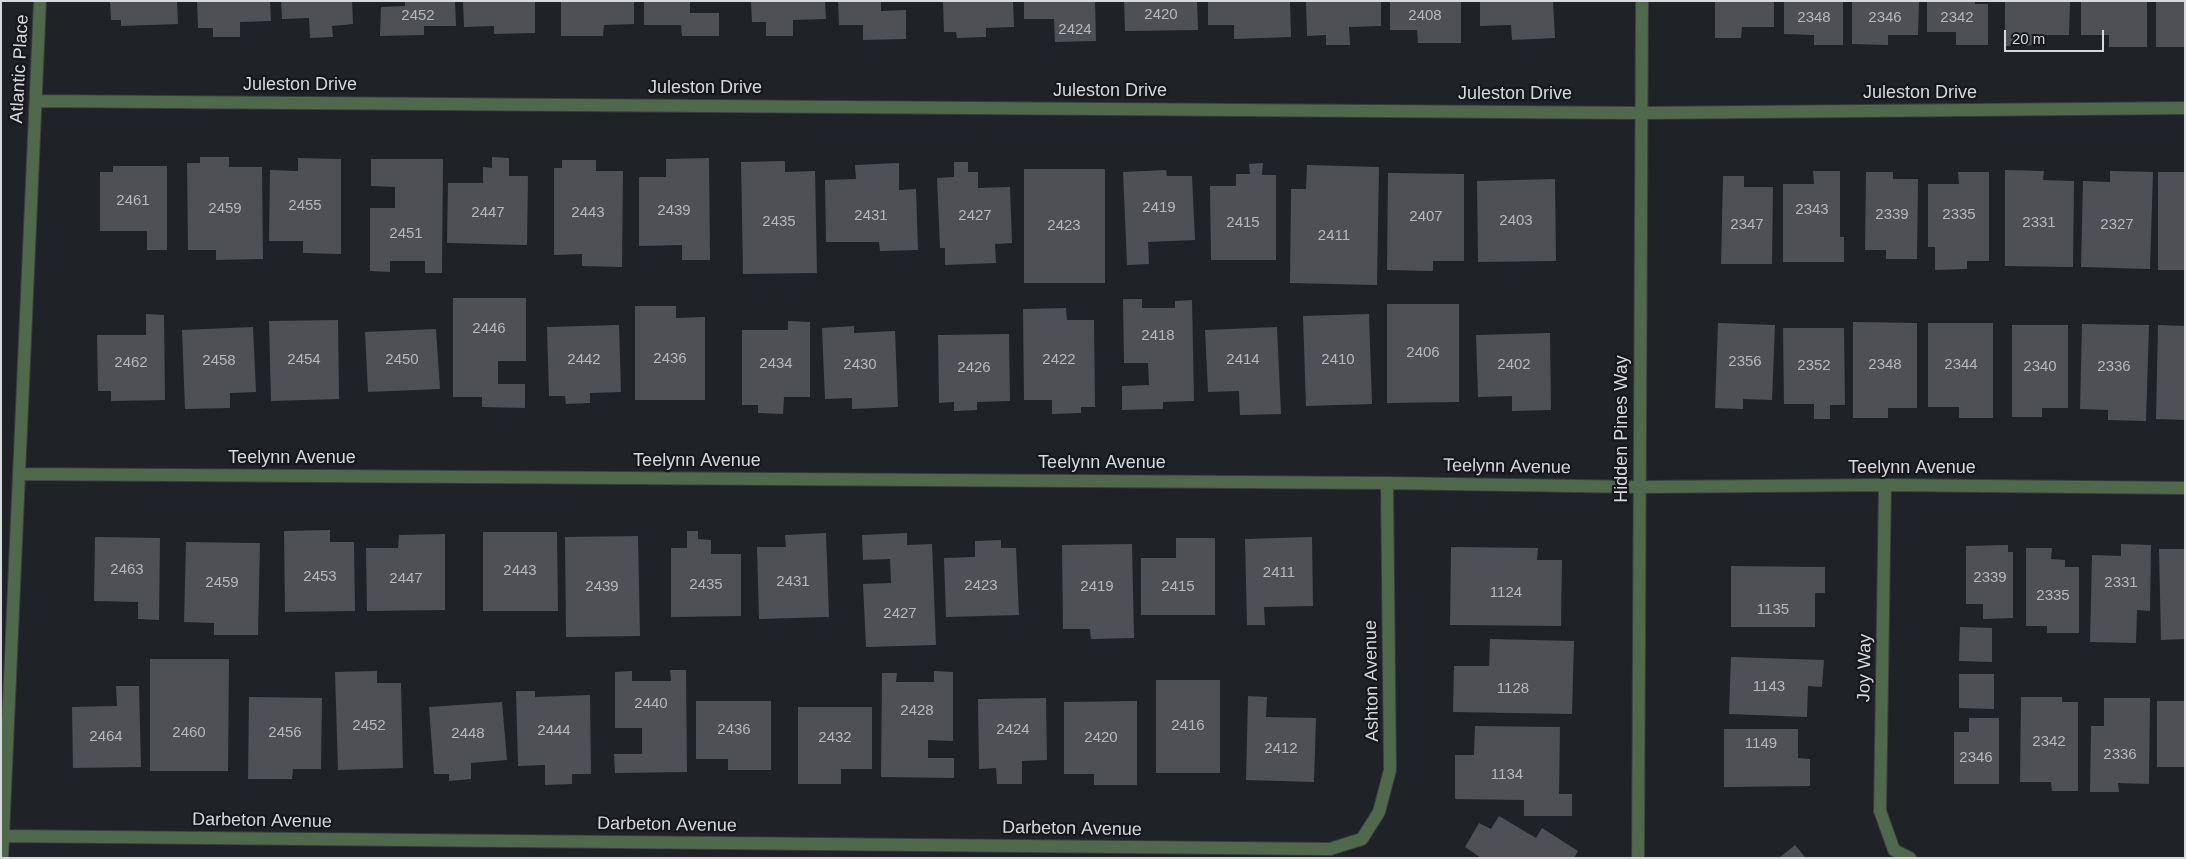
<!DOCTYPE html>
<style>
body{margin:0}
#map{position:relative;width:2186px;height:859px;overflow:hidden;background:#1f2227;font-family:Helvetica,sans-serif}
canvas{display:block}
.frame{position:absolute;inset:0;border:2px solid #d7d9dc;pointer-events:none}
.scale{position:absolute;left:2004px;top:30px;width:100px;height:22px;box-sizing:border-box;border:2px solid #d7d9dc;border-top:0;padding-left:6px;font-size:15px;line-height:18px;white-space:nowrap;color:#d7d9dc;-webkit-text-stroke:4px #16181d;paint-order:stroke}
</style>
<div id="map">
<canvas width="2186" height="859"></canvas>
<div class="frame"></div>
<div class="scale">20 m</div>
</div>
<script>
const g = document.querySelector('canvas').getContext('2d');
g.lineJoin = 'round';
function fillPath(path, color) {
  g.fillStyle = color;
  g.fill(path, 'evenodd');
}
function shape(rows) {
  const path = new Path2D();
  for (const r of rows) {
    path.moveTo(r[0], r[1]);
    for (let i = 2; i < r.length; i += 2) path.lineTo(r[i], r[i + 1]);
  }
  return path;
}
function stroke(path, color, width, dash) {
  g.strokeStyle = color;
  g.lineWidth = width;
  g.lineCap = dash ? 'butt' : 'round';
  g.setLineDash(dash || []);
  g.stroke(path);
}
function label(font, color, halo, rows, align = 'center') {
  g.font = font + ' Helvetica,sans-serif';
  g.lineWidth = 4.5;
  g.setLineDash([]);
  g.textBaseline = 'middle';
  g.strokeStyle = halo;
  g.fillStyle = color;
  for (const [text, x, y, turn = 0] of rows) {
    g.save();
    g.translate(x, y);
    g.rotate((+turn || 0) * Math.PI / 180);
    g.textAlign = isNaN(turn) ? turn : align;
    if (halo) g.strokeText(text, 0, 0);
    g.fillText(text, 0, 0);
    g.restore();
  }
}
const building = shape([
 [110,1,177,1,178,24,121,26,121,20,111,20],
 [197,1,270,1,271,21,240,22,240,37,213,37,213,28,198,28],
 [281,1,352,1,353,24,332,26,333,37,310,38,309,18,282,19],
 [405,1,455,1,456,26,424,26,424,35,380,36,381,7,405,6],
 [463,1,535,1,535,33,494,34,494,26,464,27],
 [561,1,634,1,634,24,604,25,603,36,561,36],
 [644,1,690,1,690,13,719,13,719,36,682,36,681,25,644,25],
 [751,1,825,1,826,19,793,20,793,36,766,36,766,22,752,22],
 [838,1,881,1,881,11,906,10,906,39,863,40,863,25,839,25],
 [943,1,1013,1,1014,27,986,28,986,37,957,38,956,32,944,32],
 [1024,1,1095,1,1096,41,1055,42,1054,19,1024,19],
 [1124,1,1197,1,1198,30,1125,31],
 [1208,1,1290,1,1291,37,1234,39,1234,25,1208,25],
 [1306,1,1381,1,1381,26,1349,27,1350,45,1326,45,1326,35,1307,36],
 [1390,1,1461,1,1461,43,1418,43,1417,30,1390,30],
 [1480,1,1553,1,1555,38,1512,40,1511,25,1480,26],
 [1715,1,1774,1,1774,27,1742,27,1741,38,1715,38],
 [1784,1,1843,1,1843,45,1814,45,1814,35,1784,34],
 [1852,1,1919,1,1918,35,1888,35,1888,45,1852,44],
 [1927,1,1975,1,1975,4,1988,4,1988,45,1956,45,1956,32,1927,32],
 [2005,1,2070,1,2069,35,2041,35,2041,45,2005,46],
 [2081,1,2147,1,2147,47,2109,47,2109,35,2081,35],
 [2156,1,2185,1,2185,47,2156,47],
 [200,157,229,157,229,167,262,167,263,259,216,260,216,250,188,250,187,163,200,163],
 [492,157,509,158,509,176,528,176,527,245,447,243,448,183,483,183,483,167,492,168],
 [298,158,341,159,341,254,303,253,303,241,269,241,270,170,298,171],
 [709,158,710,260,682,260,682,245,639,246,639,177,666,177,666,159],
 [371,159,443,159,442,273,425,273,425,261,390,261,390,272,370,271,370,208,395,208,395,187,371,186],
 [562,160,596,160,596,171,623,171,622,267,582,266,582,254,554,255,554,168,562,168],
 [785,161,785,172,815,171,817,273,743,274,741,162],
 [954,162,968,162,968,172,978,172,978,188,1010,187,1012,243,995,244,996,263,945,265,945,248,940,248,937,178,954,177],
 [899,163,899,190,916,189,918,250,880,251,879,242,826,242,825,180,856,179,855,165],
 [1263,163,1262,175,1276,175,1276,260,1211,260,1210,186,1236,186,1236,174,1250,174,1249,164],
 [1307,165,1379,167,1377,285,1290,283,1291,189,1306,189],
 [113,166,167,166,167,250,147,250,147,231,100,231,100,172,113,172],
 [1024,169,1105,169,1105,283,1024,283],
 [1166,170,1167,176,1192,176,1195,240,1148,242,1149,264,1127,265,1123,172],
 [2005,170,2044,171,2043,180,2074,181,2073,267,2005,266],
 [1813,171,1840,171,1840,237,1844,237,1844,262,1783,262,1783,184,1814,184],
 [2110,171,2153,172,2150,269,2081,267,2083,181,2110,182],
 [1866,172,1893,172,1893,179,1918,179,1917,259,1886,259,1886,250,1865,250],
 [1958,172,1989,172,1989,261,1967,261,1967,269,1935,270,1935,247,1928,247,1928,184,1959,184],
 [2158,172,2185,172,2185,270,2158,270],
 [1388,173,1464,174,1464,261,1433,261,1433,271,1387,270],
 [1723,176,1744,176,1744,187,1773,187,1772,264,1721,264],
 [1555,179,1556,261,1478,262,1477,181],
 [453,298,526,298,526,361,498,361,498,384,525,384,525,408,482,407,482,397,453,397],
 [1123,299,1142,299,1142,308,1175,308,1175,301,1192,300,1194,401,1163,402,1163,409,1122,410,1122,386,1149,385,1148,363,1124,363],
 [1387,304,1459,304,1459,402,1387,403],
 [635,306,676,306,676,318,705,317,705,400,635,400],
 [1066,308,1067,320,1094,320,1095,407,1081,407,1081,413,1052,414,1052,400,1024,400,1023,309],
 [146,314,164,315,165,400,111,401,111,391,98,391,97,335,146,335],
 [1369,314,1372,404,1306,406,1303,316],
 [338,320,339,399,271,401,269,321],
 [788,321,810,322,810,397,784,397,783,414,758,413,758,405,742,405,742,330,788,330],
 [1853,322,1917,323,1917,408,1888,408,1888,418,1853,418],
 [1718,323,1775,325,1772,400,1743,399,1743,409,1715,408],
 [1928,323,1993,323,1993,418,1959,418,1959,407,1928,407],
 [2082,324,2149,325,2146,421,2108,420,2108,410,2080,409],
 [619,325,621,392,590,393,590,403,566,404,565,396,549,396,547,327],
 [2012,325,2068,325,2068,408,2042,408,2042,417,2012,417],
 [2158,325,2185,326,2185,420,2156,419],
 [854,326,854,333,895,331,898,407,852,409,852,398,825,399,822,328],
 [253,327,256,392,230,393,230,408,185,409,182,330],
 [1277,327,1281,414,1240,415,1239,391,1208,392,1205,330],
 [1783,328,1844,328,1845,405,1830,405,1830,419,1814,419,1814,404,1784,404],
 [436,329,440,389,368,392,365,332],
 [1550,333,1551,410,1512,411,1512,396,1478,397,1476,335],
 [1009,334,1010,401,977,402,977,410,954,411,954,402,939,403,938,335],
 [330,530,330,542,354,542,355,611,285,612,284,531],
 [687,531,698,531,698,539,711,540,711,554,741,554,741,616,671,617,671,548,687,548],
 [483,532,557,532,558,611,483,611],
 [826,533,829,617,759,619,757,547,786,547,785,535],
 [907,533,907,545,932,544,936,645,866,647,863,584,891,583,890,559,863,560,862,535],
 [445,534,445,610,367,611,366,548,398,548,399,535],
 [638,536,640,636,566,637,565,537],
 [95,537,160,538,159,620,138,619,138,602,94,601],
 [1312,537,1313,606,1264,607,1265,625,1247,625,1245,539],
 [1176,538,1215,538,1215,615,1141,615,1141,558,1176,558],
 [1001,540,1001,548,1016,548,1019,615,946,617,944,558,975,557,975,541],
 [186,542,260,543,258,635,214,635,214,623,184,622],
 [1132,544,1134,638,1091,639,1090,629,1063,629,1062,545],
 [2121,544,2151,545,2150,611,2137,610,2136,643,2090,642,2092,555,2121,556],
 [2008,545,2008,552,2013,552,2013,618,1983,619,1983,604,1966,604,1966,546],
 [1451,547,1538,548,1537,560,1562,560,1561,626,1450,625],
 [2026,548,2052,548,2051,559,2065,560,2065,567,2079,567,2079,633,2047,633,2047,626,2026,626],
 [2159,549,2185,549,2185,639,2161,640],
 [1731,566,1825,567,1825,593,1815,593,1815,627,1731,627],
 [1960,627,1992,628,1992,662,1959,661],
 [1490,639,1574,641,1572,714,1453,712,1454,666,1489,666],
 [1731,657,1824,660,1822,687,1808,686,1807,717,1729,714],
 [150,659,229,659,228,771,150,771],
 [670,670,686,670,687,772,615,773,614,754,642,754,642,728,615,728,615,672,632,671,632,681,671,681],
 [377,671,377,683,401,683,403,768,338,770,335,672],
 [934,671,953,672,953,741,928,740,928,758,954,758,954,778,881,777,882,673,897,673,896,682,934,682],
 [1959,674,1994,674,1994,709,1959,708],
 [1156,680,1220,680,1220,773,1156,773],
 [116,686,139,686,141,767,73,768,72,707,117,706],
 [516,691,535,691,535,697,590,695,591,774,572,774,572,784,545,785,545,765,518,766],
 [1248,696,1267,697,1266,717,1316,718,1314,782,1246,780],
 [249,697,322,698,321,769,293,769,292,779,248,779],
 [2021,697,2062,697,2062,702,2078,702,2078,791,2052,791,2051,782,2020,782],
 [1046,698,1047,760,1022,761,1022,784,997,784,996,768,979,769,978,699],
 [2104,698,2150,698,2149,784,2118,783,2119,792,2090,792,2091,726,2104,726],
 [696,701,771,701,771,770,728,770,728,759,696,759],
 [1137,701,1137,785,1094,785,1094,774,1064,774,1064,702],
 [2157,701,2185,701,2185,767,2157,767],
 [502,702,507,760,471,763,471,779,449,781,449,774,434,774,429,707],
 [798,707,872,707,872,769,841,769,841,784,798,784],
 [1969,718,1999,718,1999,784,1954,784,1954,732,1969,732],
 [1475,726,1560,727,1559,794,1572,794,1572,816,1524,816,1524,800,1455,799,1455,755,1474,755],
 [1724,729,1798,729,1798,758,1810,759,1810,786,1724,787],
 [1499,816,1536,838,1542,828,1578,851,1574,858,1481,858,1465,847,1479,823,1491,829],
 [1795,845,1806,858,1779,858]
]);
const street = shape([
 [36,101,1642,113,2185,108],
 [19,474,1387,483,1639,487,1885,485,2185,488],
 [1885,485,1880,811,1894,850,1910,858],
 [4,836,1330,849,1362,839,1379,812,1390,770,1387,483],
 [2,858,40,1],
 [1638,858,1642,1]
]);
const numberNames = [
 ["2420",1161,15],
 ["2452",418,16],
 ["2408",1425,16],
 ["2348",1814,18],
 ["2346",1885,18],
 ["2342",1957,18],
 ["2424",1075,30],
 ["2461",133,201],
 ["2455",305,206],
 ["2419",1159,208],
 ["2459",225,209],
 ["2343",1812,210],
 ["2439",674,211],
 ["2447",488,213],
 ["2443",588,213],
 ["2339",1892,215],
 ["2335",1959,215],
 ["2431",871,216],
 ["2427",975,216],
 ["2407",1426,217],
 ["2403",1516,221],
 ["2435",779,222],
 ["2415",1243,223],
 ["2331",2039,223],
 ["2347",1747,225],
 ["2327",2117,225],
 ["2423",1064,226],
 ["2451",406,234],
 ["2411",1334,236],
 ["2446",489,329],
 ["2418",1158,336],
 ["2406",1423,353],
 ["2436",670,359],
 ["2454",304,360],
 ["2450",402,360],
 ["2442",584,360],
 ["2422",1059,360],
 ["2414",1243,360],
 ["2410",1338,360],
 ["2458",219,361],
 ["2356",1745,362],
 ["2462",131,363],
 ["2434",776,364],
 ["2430",860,365],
 ["2402",1514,365],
 ["2348",1885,365],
 ["2344",1961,365],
 ["2352",1814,366],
 ["2340",2040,367],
 ["2336",2114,367],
 ["2426",974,368],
 ["2463",127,570],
 ["2443",520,571],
 ["2411",1279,573],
 ["2453",320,577],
 ["2339",1990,578],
 ["2447",406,579],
 ["2431",793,582],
 ["2459",222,583],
 ["2331",2121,583],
 ["2435",706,585],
 ["2423",981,586],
 ["2439",602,587],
 ["2419",1097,587],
 ["2415",1178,587],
 ["1124",1506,593],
 ["2335",2053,596],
 ["1135",1773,610],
 ["2427",900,614],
 ["1143",1769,687],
 ["1128",1513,689],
 ["2440",651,704],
 ["2428",917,711],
 ["2452",369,726],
 ["2416",1188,726],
 ["2436",734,730],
 ["2424",1013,730],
 ["2444",554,731],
 ["2460",189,733],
 ["2456",285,733],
 ["2448",468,734],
 ["2464",106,737],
 ["2432",835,738],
 ["2420",1101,738],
 ["2342",2049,742],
 ["1149",1761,744],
 ["2412",1281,749],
 ["2336",2120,755],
 ["2346",1976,758],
 ["1134",1507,775]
];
const streetNames = [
 ["Atlantic Place",20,69,-87],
 ["Juleston Drive",300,85],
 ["Juleston Drive",705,88],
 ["Juleston Drive",1110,91],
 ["Juleston Drive",1920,93],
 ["Juleston Drive",1515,94],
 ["Hidden Pines Way",1622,429,-90],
 ["Teelynn Avenue",292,458],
 ["Teelynn Avenue",697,461],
 ["Teelynn Avenue",1102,463],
 ["Teelynn Avenue",1507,467,1],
 ["Teelynn Avenue",1912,468],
 ["Joy Way",1865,668,-89],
 ["Ashton Avenue",1372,681,-91],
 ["Darbeton Avenue",262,821,1],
 ["Darbeton Avenue",667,825,1],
 ["Darbeton Avenue",1072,829,1]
];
fillPath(building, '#4e5056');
stroke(street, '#393c40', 14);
stroke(street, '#50694c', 12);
label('15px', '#b5b7ba', null, numberNames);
label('18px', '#d7d9dc', '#16181d', streetNames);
</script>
